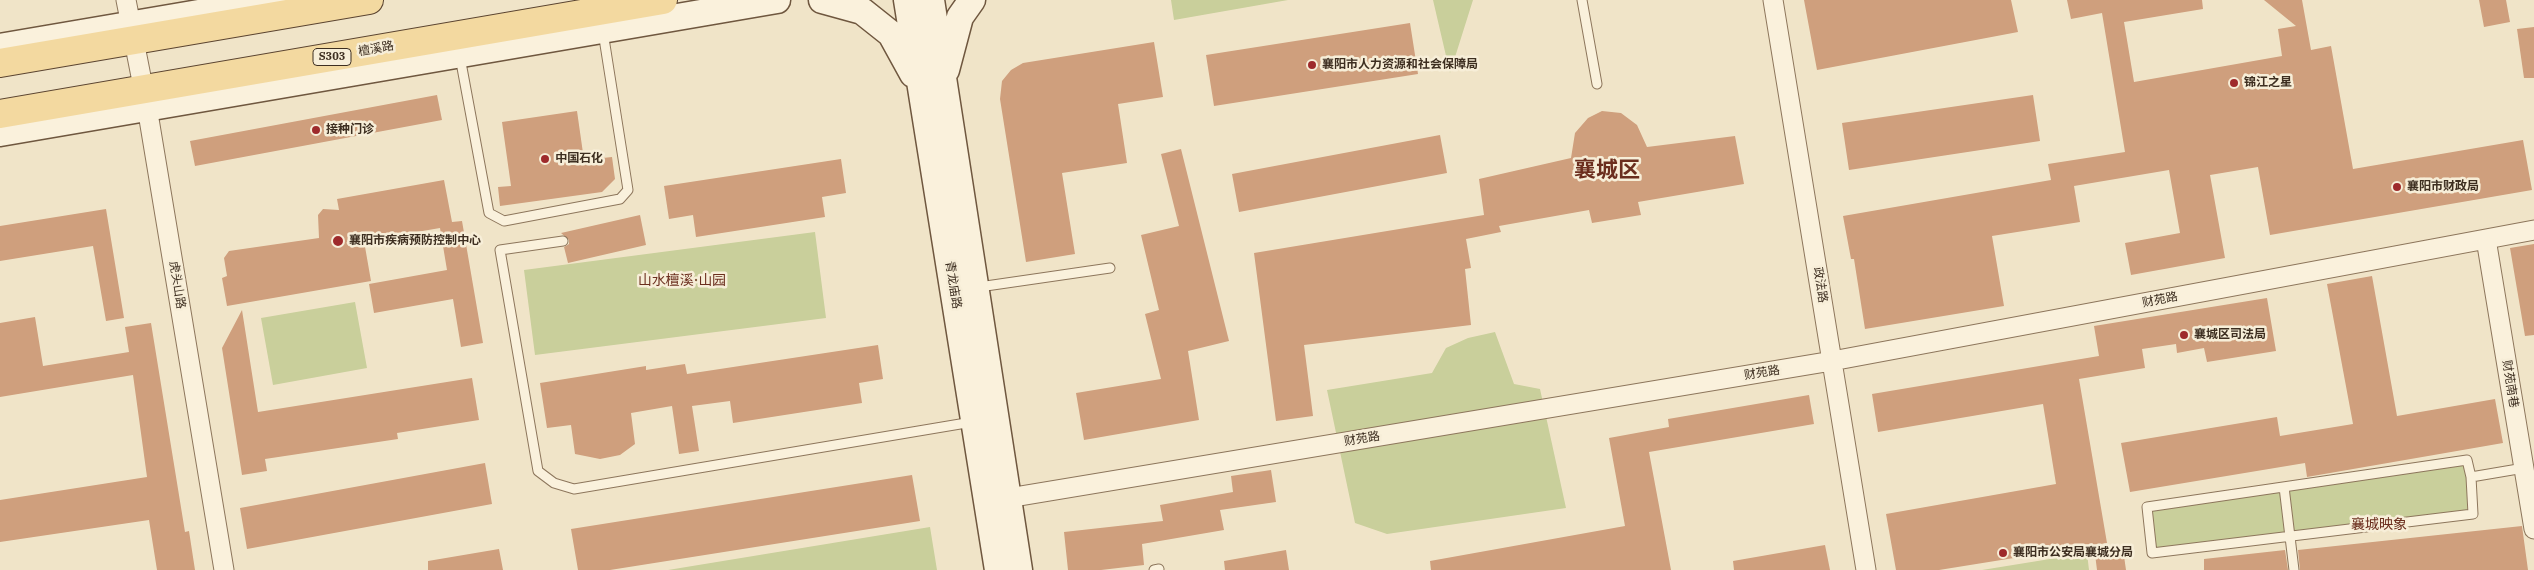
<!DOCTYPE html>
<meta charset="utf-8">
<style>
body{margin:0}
canvas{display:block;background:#f0e4c8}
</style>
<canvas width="2534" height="570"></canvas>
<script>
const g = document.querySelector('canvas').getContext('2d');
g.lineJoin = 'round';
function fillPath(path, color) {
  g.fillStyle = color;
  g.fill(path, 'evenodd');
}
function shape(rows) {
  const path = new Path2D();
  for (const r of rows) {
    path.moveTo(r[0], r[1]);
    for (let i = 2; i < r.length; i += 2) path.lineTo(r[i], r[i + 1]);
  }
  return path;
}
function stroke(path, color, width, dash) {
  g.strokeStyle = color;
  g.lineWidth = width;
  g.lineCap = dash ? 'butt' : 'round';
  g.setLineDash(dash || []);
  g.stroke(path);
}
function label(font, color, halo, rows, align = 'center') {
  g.font = font + ' "IBM Plex Serif","Noto Sans SC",serif';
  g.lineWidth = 5;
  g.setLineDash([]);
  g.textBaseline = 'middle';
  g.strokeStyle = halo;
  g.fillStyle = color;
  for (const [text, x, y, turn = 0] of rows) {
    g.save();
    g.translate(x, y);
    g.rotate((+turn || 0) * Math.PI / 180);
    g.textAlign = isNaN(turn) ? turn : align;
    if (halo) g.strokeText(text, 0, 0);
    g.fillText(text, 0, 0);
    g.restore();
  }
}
const green = shape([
 [1171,0,1288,0,1174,20],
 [1433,0,1473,0,1450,73],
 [815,232,826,318,535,355,524,270],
 [355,302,367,368,273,385,261,318],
 [1495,332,1514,384,1540,389,1566,508,1387,534,1355,523,1327,390,1432,373,1446,348,1468,338],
 [2467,460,2471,477,2467,514,2152,553,2147,507],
 [930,527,937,570,668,570],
 [2087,553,2089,570,1982,570]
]);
const building = shape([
 [1804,0,2011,0,2018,32,1817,70],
 [2067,0,2202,0,2203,9,2124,22,2134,82,2282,56,2278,29,2296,26,2264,0,2302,0,2311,50,2331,46,2353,169,2523,140,2532,190,2270,235,2258,167,2210,175,2225,258,2131,275,2125,243,2180,233,2169,170,2074,186,2080,222,1992,236,2004,306,1865,329,1854,259,1851,259,1843,216,2051,180,2048,164,2125,152,2102,13,2071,19],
 [2479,0,2506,0,2510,22,2484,27],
 [1410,23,1418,74,1214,106,1206,55],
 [2534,27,2534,78,2524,78,2517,29],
 [1154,42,1163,97,1118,104,1127,163,1062,173,1075,254,1026,262,1000,99,1002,81,1011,70,1023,63],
 [437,95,442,120,195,166,190,141],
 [2033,95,2040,141,1849,170,1842,123],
 [577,111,584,160,612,157,615,179,602,192,500,206,498,187,511,186,502,122],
 [1602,111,1621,113,1637,125,1647,147,1735,136,1744,184,1638,202,1641,215,1592,223,1589,210,1499,226,1501,232,1466,239,1471,268,1465,269,1471,325,1304,345,1313,416,1276,421,1254,253,1484,215,1479,179,1571,158,1575,133,1588,118],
 [1440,135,1447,173,1239,212,1232,174],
 [1181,149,1229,341,1188,351,1199,420,1084,440,1076,393,1161,379,1145,314,1159,310,1141,235,1179,226,1161,154],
 [841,159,846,193,822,197,825,217,696,237,693,215,669,219,664,186],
 [444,180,452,222,462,221,483,343,461,347,453,299,374,313,369,284,447,270,440,228,364,241,371,281,227,306,222,278,227,276,224,258,229,251,319,238,318,215,323,209,339,210,337,199],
 [106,209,124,318,106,321,93,246,0,261,0,226],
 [640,215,646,245,568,263,564,247,569,244,569,240,561,233],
 [2534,244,2534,335,2525,336,2510,248],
 [2372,276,2397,416,2495,399,2503,443,2307,477,2305,463,2130,492,2121,443,2277,417,2280,436,2353,424,2327,284],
 [2267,298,2276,351,2207,362,2204,348,2177,353,2176,344,2142,349,2145,368,2079,379,2107,543,1939,570,1896,570,1886,514,2056,484,2043,404,1878,432,1872,394,2099,356,2094,326],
 [242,310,258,412,472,378,479,420,397,433,398,439,265,459,267,471,242,475,222,348],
 [35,317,43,366,129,352,125,327,151,323,185,532,189,531,195,570,157,570,149,520,0,542,0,500,147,477,133,375,0,397,0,323],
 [878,345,883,379,859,383,862,403,733,423,730,401,692,406,699,451,679,454,672,406,631,413,635,444,620,455,600,459,575,454,571,425,547,428,540,383,646,366,646,370,685,364,687,374],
 [1809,395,1814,424,1649,452,1671,570,1431,570,1430,561,1625,526,1609,438,1669,427,1668,419],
 [485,463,492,504,247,549,240,508],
 [1271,470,1276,502,1220,510,1224,530,1142,544,1144,565,1101,570,1068,570,1064,532,1163,521,1160,505,1233,492,1231,476],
 [912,475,920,521,610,570,578,570,571,529],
 [2522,526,2528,570,2300,570,2298,550],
 [1825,545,1830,570,1734,570,1733,561],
 [499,549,503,570,428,570,428,561],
 [2123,549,2126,570,2097,570,2095,554],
 [1286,550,1289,570,1225,570,1224,561],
 [2285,550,2288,570,2204,570,2204,559]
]);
const lane = shape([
 [1582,0,1597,84],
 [460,57,489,213,504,221,620,199,628,190,603,32],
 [563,241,500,250,538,471,554,483,574,489,972,422],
 [979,287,1110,268],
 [2471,477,2473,514,2152,553,2147,507,2467,460,2471,477,2524,468],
 [2284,487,2294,570],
 [1154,570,1159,569]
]);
const street = shape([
 [126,0,147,107,224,570],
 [1773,0,1866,570],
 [2486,239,2534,529],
 [996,500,1832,361,2534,230]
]);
const secondary = shape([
 [822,0,862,11,891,34,913,74],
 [907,0,998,570],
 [931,0,1019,570],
 [0,47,275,0],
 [946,70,960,17,972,0],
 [0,133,777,0]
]);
const primary = shape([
 [0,63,369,0],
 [0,114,663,0]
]);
const markers = [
 [1312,65,5,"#9e2a2b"],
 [2234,83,5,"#9e2a2b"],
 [316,130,5,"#9e2a2b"],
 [545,159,5,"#9e2a2b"],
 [2397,187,5,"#9e2a2b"],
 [338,241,6,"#9e2a2b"],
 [2184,335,5,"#9e2a2b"],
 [2003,553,5,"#9e2a2b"]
];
const shields = [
 [332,57,38]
];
const shieldNames = [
 ["S303",332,57]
];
const streetNames = [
 ["檀溪路",376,49,-10],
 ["虎头山路",177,285,81],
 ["青龙庙路",953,285,81],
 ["政法路",1820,285,81],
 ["财苑路",2160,300,-11],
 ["财苑路",1762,373,-9],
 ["财苑南巷",2510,384,81],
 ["财苑路",1362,439,-9]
];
const poiNames = [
 ["襄阳市人力资源和社会保障局",1322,65],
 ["锦江之星",2244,83],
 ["接种门诊",326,130],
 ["中国石化",555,159],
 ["襄阳市财政局",2407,187],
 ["襄阳市疾病预防控制中心",349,241],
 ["襄城区司法局",2194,335],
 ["襄阳市公安局襄城分局",2013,553]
];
const neighbourhoodNames = [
 ["山水檀溪·山园",682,281],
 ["襄城映象",2379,525]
];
const townNames = [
 ["襄城区",1607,171]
];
fillPath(green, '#c9cf9b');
fillPath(building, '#cf9f7d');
stroke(lane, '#8d765c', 11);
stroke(street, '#8d765c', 21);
stroke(secondary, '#6f573f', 29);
stroke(primary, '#5b4430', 30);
stroke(lane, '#faf1dc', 9);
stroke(street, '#faf1dc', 19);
stroke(secondary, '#faf1dc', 26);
stroke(primary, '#f3d9a0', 28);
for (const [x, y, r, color] of markers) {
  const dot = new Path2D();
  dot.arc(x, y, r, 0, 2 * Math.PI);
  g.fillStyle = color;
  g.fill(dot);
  stroke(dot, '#f7eed8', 2);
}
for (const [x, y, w] of shields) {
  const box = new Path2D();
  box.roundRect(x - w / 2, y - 8.5, w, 17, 4);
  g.fillStyle = '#f7eed8';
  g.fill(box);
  stroke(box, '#3d2e20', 1);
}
label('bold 11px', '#3d2e20', null, shieldNames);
label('12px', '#3d2e20', '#f7eed8', streetNames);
label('bold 12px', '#3d2e20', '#f7eed8', poiNames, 'left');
label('14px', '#6b2e1e', '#f7eed8', neighbourhoodNames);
label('bold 22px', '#6b2e1e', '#f7eed8', townNames);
</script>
